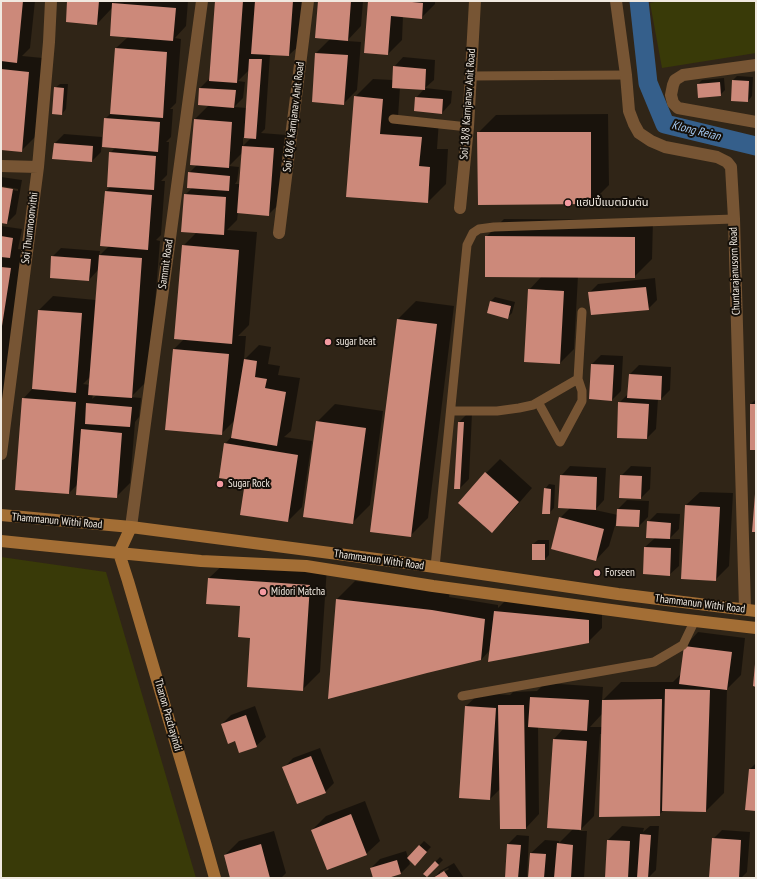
<!DOCTYPE html>
<meta charset="utf-8">
<style>
body{margin:0}
#map{position:relative;width:757px;height:879px;overflow:hidden;background:#302517;font-family:"PT Sans Narrow",sans-serif}
canvas{display:block}
.frame{position:absolute;inset:0;border:2px solid #f0e9e0;pointer-events:none}
</style>
<div id="map">
<canvas width="757" height="879"></canvas>
<div class="frame"></div>
</div>
<script>
const g = document.querySelector('canvas').getContext('2d');
g.lineJoin = 'round';
function fillPath(path, color) {
  g.fillStyle = color;
  g.fill(path, 'evenodd');
}
function shape(rows) {
  const path = new Path2D();
  for (const r of rows) {
    path.moveTo(r[0], r[1]);
    for (let i = 2; i < r.length; i += 2) path.lineTo(r[i], r[i + 1]);
  }
  return path;
}
function stroke(path, color, width, dash) {
  g.strokeStyle = color;
  g.lineWidth = width;
  g.lineCap = dash ? 'butt' : 'round';
  g.setLineDash(dash || []);
  g.stroke(path);
}
function label(font, color, halo, rows, align = 'center') {
  g.font = font + ' "PT Sans Narrow","Noto Sans Thai",sans-serif';
  g.lineWidth = 4;
  g.setLineDash([]);
  g.textBaseline = 'middle';
  g.strokeStyle = halo;
  g.fillStyle = color;
  for (const [text, x, y, turn = 0] of rows) {
    g.save();
    g.translate(x, y);
    g.rotate((+turn || 0) * Math.PI / 180);
    g.textAlign = isNaN(turn) ? turn : align;
    if (halo) g.strokeText(text, 0, 0);
    g.fillText(text, 0, 0);
    g.restore();
  }
}
const green = shape([
 [659,1,756,1,756,53,662,68,650,3],
 [1,557,106,572,196,878,1,878]
]);
const shadow = shape([
 [1,1,35,1,30,48,22,56,43,58,35,137,21,151,1,149],
 [68,1,115,1,115,3,116,1,188,1,186,26,175,38,181,39,176,103,170,109,173,109,171,137,166,142,169,142,167,175,161,181,165,181,161,235,156,240,160,241,149,379,131,397,141,398,139,417,135,422,130,483,116,497,78,484,69,493,23,399,33,388,39,310,53,296,96,300,98,270,89,280,52,257,61,248,100,251,99,256,109,246,106,191,111,186,110,153,116,147,105,119,111,113,116,48,128,37,113,7,97,24],
 [90,377,90,385,83,384],
 [93,394,97,395,92,399],
 [216,1,306,1,303,42,289,55,270,54,265,129,261,133,287,135,282,201,268,215,238,212,237,220,227,230,257,232,249,325,238,336,246,336,244,360,259,345,271,347,268,364,280,366,278,375,300,378,291,431,284,437,312,441,302,507,288,521,246,481,225,444,232,436,235,420,221,434,174,349,184,339,183,246,197,232,185,195,192,188,189,173,197,165,195,119,209,105,200,88,209,79],
 [250,69,247,108,234,107,243,98,245,82,238,81],
 [243,137,251,138,243,146],
 [242,153,240,184,235,184,237,181,239,167,229,166],
 [319,1,363,1,361,26,347,41,361,42,357,90,343,104,316,53,331,38],
 [369,1,435,1,435,4,421,18,403,16,402,40,388,54],
 [403,57,435,60,434,80,425,88,452,91,451,103,442,113,416,98,424,89,400,87,398,117,439,120,437,149,448,149,446,184,428,202,348,196,355,97,373,79,393,80,394,67],
 [737,76,753,77,752,96,748,101,733,80],
 [724,78,725,90,720,95,698,84,702,80],
 [60,84,68,84,66,109,62,114,55,88],
 [608,114,609,185,591,203,478,133,496,115],
 [64,134,102,137,101,152,92,161,54,144],
 [1,177,22,180,16,214,7,223,1,222,1,188,18,191,18,189,1,186],
 [504,219,653,220,652,259,634,277,578,276,574,349,560,363,529,290,542,276,486,237],
 [1,226,22,229,18,249,28,250,1,425],
 [655,278,657,300,648,309,589,293,598,284],
 [495,297,515,302,512,313,508,317,488,312,491,301],
 [416,301,454,306,428,518,410,536,398,319],
 [601,355,623,356,621,391,612,400,590,399,592,364],
 [639,365,671,367,670,390,661,399,658,399,656,429,647,438,619,403,629,393,630,374],
 [756,399,756,449,751,404],
 [335,404,383,411,370,505,352,523,317,422],
 [468,413,472,413,469,479,460,488,455,488,459,422],
 [500,459,532,488,506,518,492,531,486,473],
 [570,466,606,468,604,500,595,510,618,515,618,509,627,500,649,501,648,517,639,526,617,519,609,546,596,560,560,518,570,508,561,476],
 [631,466,651,467,650,489,641,498,621,476],
 [549,484,555,485,554,508,549,513,545,489],
 [700,492,733,493,729,566,715,580,686,505],
 [657,513,680,514,679,529,669,539,680,539,679,566,669,575,645,547,655,538,648,522],
 [538,540,549,540,549,555,545,559,533,559,533,544],
 [227,561,327,567,320,672,302,690,251,637,241,605,209,578],
 [355,581,450,592,449,597,498,605,498,608,508,598,602,607,602,628,588,642,490,650,481,660,337,599],
 [698,632,745,638,741,675,727,689,724,793,706,811,664,810,659,815,602,734,600,734,594,816,579,831,587,831,584,878,529,878,531,853,545,840,559,841,559,843,573,829,548,827,554,739,564,728,538,726,539,814,526,828,501,788,490,799,466,706,480,693,510,695,513,692,537,691,545,683,603,687,602,701,621,682,673,682,681,674,685,646],
 [602,714,602,727,590,727],
 [255,706,266,737,256,746,236,740,222,724,231,715],
 [320,748,334,783,325,792,284,768,293,758],
 [756,763,756,810,750,769],
 [365,801,380,841,366,854,312,830,326,816],
 [622,826,644,828,643,832,650,826,659,826,656,870,648,878,606,878,608,840],
 [722,830,750,832,747,872,741,878,710,878,713,839],
 [274,831,286,873,281,878,231,878,225,855,239,841],
 [517,835,529,836,527,878,506,878,508,844],
 [424,841,431,847,419,860,408,858],
 [406,851,410,864,401,873,385,878,374,878,371,868,380,859],
 [440,857,443,860,427,876,424,874],
 [454,863,464,878,434,878,440,871],
 [448,868,449,869,440,875,440,872]
]);
const canal = shape([
 [639,1,648,83,665,124,756,146]
]);
const building = shape([
 [1,1,23,1,17,63,1,61],
 [67,1,99,1,97,25,66,22],
 [215,1,243,1,237,83,209,81],
 [255,1,293,1,289,56,251,54],
 [318,1,351,1,348,41,315,38],
 [368,1,401,1,423,3,422,19,391,16,388,55,364,53],
 [112,3,176,8,173,41,110,36],
 [115,48,167,52,163,118,110,114],
 [315,53,348,55,344,105,312,102],
 [249,59,262,59,256,139,244,138],
 [393,66,426,69,425,90,392,88],
 [1,69,29,72,22,152,1,150],
 [732,80,749,81,748,102,731,101],
 [720,82,721,96,698,98,697,84],
 [54,87,64,88,62,115,52,114],
 [199,88,236,90,234,108,198,105],
 [354,96,383,99,380,134,422,137,419,166,430,167,428,203,346,197],
 [415,97,443,99,442,114,414,111],
 [104,118,160,122,158,152,102,147],
 [194,119,232,122,229,168,190,165],
 [477,132,591,132,591,204,478,205],
 [54,143,93,146,92,162,52,159],
 [242,146,274,148,269,216,237,213],
 [109,152,156,156,154,190,107,187],
 [188,172,230,176,229,191,187,188],
 [1,187,13,189,7,224,1,223],
 [105,191,152,195,148,250,100,246],
 [184,194,226,197,224,235,181,232],
 [1,236,13,238,10,258,1,257],
 [485,236,635,237,635,278,485,277],
 [182,245,239,250,232,344,174,339],
 [99,255,142,258,132,398,88,395],
 [51,256,91,259,89,281,50,278],
 [1,267,11,268,2,326,1,326],
 [646,287,649,310,591,315,588,292],
 [528,289,564,291,560,364,524,362],
 [490,301,511,306,508,319,487,313],
 [38,310,82,313,76,393,32,389],
 [397,319,437,324,411,537,370,532],
 [173,349,229,354,222,435,165,430],
 [244,359,257,361,255,377,267,379,265,388,286,392,277,446,231,438],
 [591,364,614,365,612,401,589,399],
 [629,374,662,376,661,400,627,398],
 [22,398,76,402,69,494,15,490],
 [618,402,649,404,647,439,617,438],
 [86,403,132,407,130,427,85,424],
 [750,404,756,404,756,450,750,450],
 [316,421,366,428,353,524,303,517],
 [458,422,464,422,460,489,454,489],
 [81,429,122,433,117,498,76,495],
 [224,443,298,455,288,522,240,515,245,482,219,478],
 [485,472,519,502,492,533,458,503],
 [560,475,597,477,596,510,558,508],
 [620,475,642,476,641,499,619,498],
 [544,488,551,489,550,514,542,514],
 [755,494,756,494,756,532,752,532],
 [685,505,720,507,716,581,681,579],
 [617,509,640,510,639,527,616,526],
 [559,517,604,529,596,561,551,549],
 [647,521,671,523,670,539,646,538],
 [532,544,545,544,545,560,532,560],
 [644,547,671,548,670,576,643,574],
 [208,578,310,585,303,691,247,687,250,638,238,637,240,606,206,604],
 [336,599,432,610,485,619,481,660,427,673,328,699],
 [494,611,589,620,589,643,488,662],
 [684,646,732,652,727,690,679,684],
 [755,664,756,664,756,687,753,686],
 [665,689,710,690,706,812,662,811],
 [530,697,589,700,587,731,528,727],
 [662,699,660,816,599,817,602,700],
 [498,705,524,705,526,829,500,829],
 [465,706,496,708,490,800,459,798],
 [246,715,257,747,239,753,235,741,228,744,221,724],
 [553,739,587,741,581,830,547,828],
 [311,756,326,793,297,804,282,767],
 [749,769,756,769,756,811,745,810],
 [351,814,367,855,327,870,311,830],
 [640,834,651,835,648,878,637,878],
 [712,838,741,840,739,878,709,878],
 [607,840,630,841,628,878,605,878],
 [557,843,573,845,571,878,554,878],
 [261,844,270,878,230,878,224,855],
 [507,844,521,845,518,878,505,878],
 [419,845,427,852,415,866,407,858],
 [530,853,546,854,544,878,528,878],
 [397,860,401,874,388,878,373,878,370,868],
 [435,861,439,865,427,877,423,874],
 [444,871,449,878,433,878]
]);
const lane = shape([
 [470,76,626,75],
 [393,119,468,127],
 [538,402,560,442,582,401,582,391,578,379],
 [451,411,497,411,519,408,533,405,578,379,582,312],
 [435,567,467,245,473,233,479,229,494,227,734,219],
 [462,696,654,662,683,645,694,622]
]);
const street = shape([
 [616,1,626,75,629,111,634,124,639,133,651,141,665,147,717,157,727,162,731,167,734,219,745,609],
 [756,65,683,75,675,80,673,85,671,95,673,103,678,108,756,122],
 [1,166,38,167],
 [460,208,468,127,475,1],
 [279,233,308,1],
 [1,454,38,167,49,42,51,1],
 [131,527,202,1]
]);
const secondary = shape([
 [1,515,131,527,407,563,618,594,756,611],
 [131,527,119,553,128,581,206,846,215,878],
 [1,541,119,553,201,561,306,566,433,586,678,619,756,628]
]);
const markers = [
 [568,203,4,"#f49aa1"],
 [328,342,4,"#f49aa1"],
 [220,484,4,"#f49aa1"],
 [597,573,4,"#f49aa1"],
 [263,592,4,"#f49aa1"]
];
const streetNames = [
 ["Soi 18/8 Karnjanav Anit Road",468,104,-86],
 ["Soi 18/6 Karnjanav Anit Road",294,117,-83],
 ["Soi Thumnoonvithi",30,228,-83],
 ["Sammit Road",166,264,-82],
 ["Chuntarajanusorn Road",735,271,-92],
 ["Thammanun Withi Road",57,521,5],
 ["Thammanun Withi Road",379,560,8],
 ["Thammanun Withi Road",700,604,7],
 ["Thanon Prachayindi",168,715,74]
];
const poiNames = [
 ["แฮปปี้แบตมินตัน",576,203],
 ["sugar beat",336,342],
 ["Sugar Rock",228,484],
 ["Forseen",605,573],
 ["Midori Matcha",271,592]
];
const waterNames = [
 ["Klong Reian",696,131,14]
];
fillPath(green, '#393a08');
fillPath(shadow, '#0007');
stroke(canal, '#355f8b', 19);
fillPath(building, '#cc897a');
stroke(lane, '#775534', 9);
stroke(street, '#775534', 12);
stroke(secondary, '#a36e35', 12);
for (const [x, y, r, color] of markers) {
  const dot = new Path2D();
  dot.arc(x, y, r, 0, 2 * Math.PI);
  g.fillStyle = color;
  g.fill(dot);
  stroke(dot, '#140f09', 1.5);
}
label('11px', '#f0e9e0', '#140f09', streetNames);
label('11px', '#f0e9e0', '#140f09', poiNames, 'left');
label('italic 12px', '#a4c9f2', '#140f09', waterNames);
</script>
